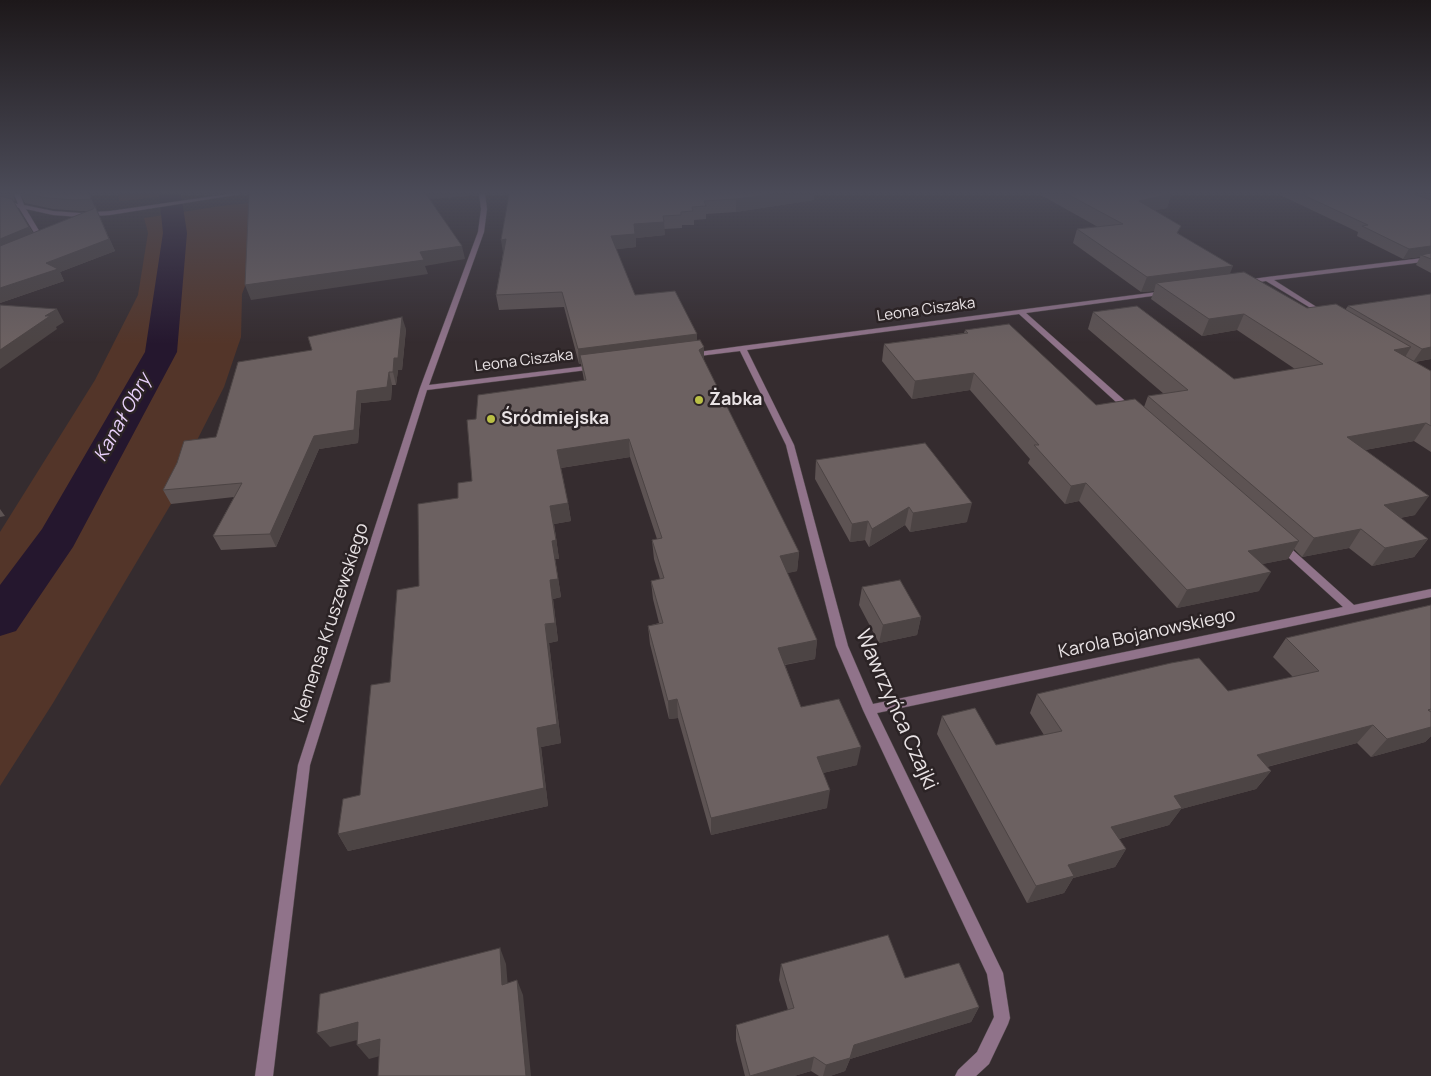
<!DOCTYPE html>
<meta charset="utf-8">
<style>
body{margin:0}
canvas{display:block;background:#352c2f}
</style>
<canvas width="1431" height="1076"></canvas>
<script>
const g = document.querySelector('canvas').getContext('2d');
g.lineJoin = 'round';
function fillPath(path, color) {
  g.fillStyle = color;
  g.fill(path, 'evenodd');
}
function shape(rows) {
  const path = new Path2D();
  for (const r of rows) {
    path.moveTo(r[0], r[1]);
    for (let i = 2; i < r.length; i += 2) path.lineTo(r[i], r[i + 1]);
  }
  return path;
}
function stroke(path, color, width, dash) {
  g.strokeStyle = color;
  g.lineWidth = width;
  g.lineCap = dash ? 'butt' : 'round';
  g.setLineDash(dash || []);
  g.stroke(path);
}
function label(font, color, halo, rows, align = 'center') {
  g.font = font + ' Manrope,sans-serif';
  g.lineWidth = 5;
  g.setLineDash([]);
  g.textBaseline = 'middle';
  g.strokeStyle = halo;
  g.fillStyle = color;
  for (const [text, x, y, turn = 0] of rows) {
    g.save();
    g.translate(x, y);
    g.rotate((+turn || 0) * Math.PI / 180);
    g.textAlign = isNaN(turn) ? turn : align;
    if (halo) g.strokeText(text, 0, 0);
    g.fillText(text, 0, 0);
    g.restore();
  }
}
const green = shape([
 [118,194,176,194,125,201,119,201],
 [250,203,252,268,242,294,241,337,224,387,190,454,186,471,171,504,53,703,0,786,0,532,95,380,138,295,148,233,144,218,220,206]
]);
const canal = shape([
 [159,194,181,194,187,233,177,352,73,547,16,631,0,636,0,585,42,529,145,352,163,233,159,194]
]);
const street = shape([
 [14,194,20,194,24,205,53,211,80,213,110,211,229,194,241,194,110,215,80,217,53,215,26,209,44,239,41,241,38,239,19,208,0,204,0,200,18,204,14,194],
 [479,194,485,194,487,209,484,232,429,385,595,365,599,367,595,369,427,390,310,765,273,1076,255,1076,298,765,420,388,478,232,481,209,479,194],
 [1431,257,1431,261,1274,280,1326,313,1326,315,1324,316,1266,281,1246,284,1243,282,1246,280,1267,277,1431,257],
 [1165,291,1168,293,1167,294,1026,313,1132,407,1132,411,1126,411,1019,314,747,350,794,445,848,646,873,704,1343,607,1277,547,1276,545,1281,542,1285,543,1354,605,1431,589,1431,597,877,713,1003,973,1010,1018,1008,1024,989,1064,976,1076,955,1076,958,1070,977,1052,994,1017,987,974,863,710,836,646,786,445,740,351,691,357,687,355,691,353,742,346,1165,291]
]);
const wall = shape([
 [0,194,13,194,15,201,13,201,33,233,89,211,80,211,53,209,25,203,20,194,89,194,115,251,60,272,64,281,0,303],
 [509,194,814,194,814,200,736,212,706,214,706,219,694,220,694,225,682,225,682,228,664,229,665,235,636,238,636,247,616,249,635,295,697,334,697,341,704,361,799,552,797,571,787,573,817,640,815,659,785,665,801,707,857,765,823,773,827,808,711,835,678,718,669,719,650,644,648,626,659,623,653,599,651,581,660,579,654,559,652,540,657,539,630,457,561,468,568,503,571,521,554,524,559,559,555,559,561,597,553,599,558,641,549,643,561,743,541,747,548,806,348,851,338,834,360,795,390,682,419,586,458,498,472,481,476,419,584,380,581,364,579,364,564,307,499,310,496,295,503,253],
 [1039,194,1171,194,1167,208,1155,210,1178,233,1230,274,1307,308,1345,310,1348,306,1431,294,1431,359,1415,362,1431,371,1431,452,1414,441,1365,450,1415,515,1400,518,1428,539,1414,557,1372,566,1349,548,1302,557,1294,549,1288,559,1262,564,1259,591,1177,608,1079,501,1065,504,1028,463,1030,459,970,390,912,399,882,361,884,344,964,333,965,330,1096,405,1144,407,1148,396,1164,394,1088,329,1093,312,1234,379,1295,369,1237,330,1202,336,1151,299,1154,291,1141,292,1073,243,1077,229,1098,227],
 [1278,194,1431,194,1431,273,1416,265,1420,257,1403,259,1357,236,1358,232],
 [406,329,402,370,398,370,396,385,392,385,391,400,361,403,358,443,319,449,276,547,221,550,213,536,234,497,171,504,163,490,216,437,312,350],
 [816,460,967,522,910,532,905,525,869,547,865,540,850,542,815,479],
 [0,509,5,516,0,517],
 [862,587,921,617,917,635,879,643,859,605],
 [1431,605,1431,736,1425,742,1371,757,1357,743,1267,767,1271,771,1256,789,1181,809,1169,825,1119,839,1126,849,1115,867,1073,878,1064,893,1027,903,937,734,942,716,996,745,1044,735,1030,713,1037,694,1228,691,1293,677,1273,657,1286,638],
 [781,964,905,978,979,1007,971,1022,850,1059,845,1071,830,1076,819,1076,811,1071,794,1076,745,1076,736,1040,736,1025,788,1010,779,980]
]);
const shadedWall = shape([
 [423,194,478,194,477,195,424,200],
 [773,194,814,194,814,200,736,212,736,199],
 [1171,194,1167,208,1134,214,1139,201],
 [95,206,115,251,60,272,64,281,0,303,0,288,46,263,109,239],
 [664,222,665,235,636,238,636,247,612,250,611,236,634,224],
 [29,227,35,238,0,253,0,239],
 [506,239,503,253,501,240],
 [462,246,465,259,425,266,428,274,251,300,245,285,420,252],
 [1431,246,1431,256,1421,255,1420,257,1403,259,1409,249],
 [1233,266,1227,281,1156,283,1154,291,1141,292,1147,277],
 [57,309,64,322,56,327,57,329,0,369,0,350,45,316],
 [1244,314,1237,330,1202,336,1209,319],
 [402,317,406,329,402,370,398,370,396,385,393,372,394,358],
 [697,334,697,349,580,355,581,364,579,364,578,349],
 [704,347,704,364,699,350],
 [1411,347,1401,364,1394,350],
 [1431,347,1431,359,1413,362,1422,349],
 [389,372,392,385,391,400,361,403,358,443,319,449,276,547,270,534,314,436,357,391],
 [974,373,970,390,912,399,915,381],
 [1426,423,1414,441,1337,455,1347,437],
 [629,439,630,457,560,468,557,450],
 [1086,483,1079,501,1065,504,1071,486],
 [1429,496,1415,515,1371,523,1384,505],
 [568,503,571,521,554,524,559,559,555,559,561,597,553,599,558,641,549,643,561,743,541,747,548,806,348,851,338,834,537,728,550,580,550,506],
 [972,503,967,522,910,532,913,513],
 [909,507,905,525,869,547,872,529],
 [868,521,865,540,850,542,852,524],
 [1361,529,1349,548,1302,557,1314,538],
 [1428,539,1414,557,1372,566,1385,548],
 [1299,541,1288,559,1237,569,1248,551],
 [799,552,797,571,779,575,780,556],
 [1271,572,1259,591,1177,608,1187,590],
 [921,617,917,635,879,643,883,625],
 [817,640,815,659,776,666,778,648],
 [677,699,678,718,669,719,668,701],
 [1373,725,1357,743,1243,773,1257,755],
 [1431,727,1431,736,1425,742,1371,757,1387,739],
 [861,747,857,765,814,775,817,757],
 [1271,771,1256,789,1181,809,1169,825,1100,844,1111,827,1174,796],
 [830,790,827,808,711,835,711,818],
 [1126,849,1115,867,1073,878,1064,893,1027,903,1036,886,1068,865],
 [500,948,506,964,509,1000,502,985],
 [517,980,523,995,531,1076,526,1076],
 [979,1007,971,1022,850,1059,845,1071,830,1076,823,1076,826,1065,854,1045],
 [358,1022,369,1037,330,1047,317,1033],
 [380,1039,391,1053,369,1059,357,1045],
 [814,1057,811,1071,794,1076,751,1076]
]);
const building = shape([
 [25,194,89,194,91,199,75,200,48,198,25,194],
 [249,194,426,194,462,246,420,252,424,260,245,285,249,194],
 [509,194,773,194,736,199,704,201,706,206,692,207,693,211,681,212,681,215,663,216,664,222,634,224,635,234,611,236,635,295,675,291,697,334,578,349,562,292,496,295,506,239,501,240,509,194],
 [1067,194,1171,194,1139,201,1181,226,1177,233,1233,266,1147,277,1077,229,1123,224,1067,194],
 [1301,194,1414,194,1431,200,1431,246,1409,249,1362,226,1368,225,1301,194],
 [0,196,12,199,29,227,0,239,0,196],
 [95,206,109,239,46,263,58,269,0,288,0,246,93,209,95,206],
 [1431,253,1431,259,1421,255,1431,253],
 [1244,272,1307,308,1336,304,1411,347,1394,350,1431,371,1431,426,1426,423,1347,437,1429,496,1384,505,1428,539,1385,548,1361,529,1314,538,1148,396,1188,390,1093,312,1137,306,1234,379,1323,364,1244,314,1209,319,1156,283,1244,272],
 [1431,294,1431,347,1422,349,1348,306,1431,294],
 [0,305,57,309,45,316,50,316,0,350,0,305],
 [402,317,398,358,394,358,393,372,389,372,387,387,357,391,354,430,314,436,270,534,213,536,242,483,163,490,177,463,184,441,216,437,238,362,312,350,308,337,402,317],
 [1009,324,1096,405,1135,399,1299,541,1248,551,1271,572,1187,590,1086,483,1071,486,1034,445,1039,445,974,373,915,381,884,344,968,333,965,330,1009,324],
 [700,340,704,347,699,350,799,552,780,556,817,640,778,648,801,707,839,699,861,747,817,757,830,790,711,818,677,699,668,701,648,626,663,623,651,581,664,578,652,540,662,538,629,439,557,450,568,503,550,506,556,540,552,541,558,579,550,580,555,623,545,624,557,724,537,728,544,788,338,834,343,799,360,795,371,685,390,682,397,590,419,586,418,504,458,498,458,483,472,481,467,420,476,419,478,395,586,380,580,355,700,340],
 [925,443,972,503,913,513,909,507,872,529,868,521,852,524,816,460,925,443],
 [900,580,921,617,883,625,862,587,900,580],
 [1431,605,1431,709,1428,710,1431,712,1431,727,1387,739,1373,725,1257,755,1271,771,1174,796,1182,808,1111,827,1126,849,1068,865,1074,876,1036,886,942,716,975,708,996,745,1062,731,1037,694,1171,663,1199,658,1228,691,1319,671,1286,638,1431,605],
 [888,935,905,978,959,963,979,1007,854,1045,850,1058,826,1065,814,1057,750,1076,736,1025,794,1008,781,964,888,935],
 [500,948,502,985,517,980,526,1076,378,1076,380,1039,357,1045,358,1022,317,1033,320,994,500,948]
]);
const markers = [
 [699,400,5,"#bac045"],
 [491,419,5,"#bac045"]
];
const farStreetnames = [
 ["Leona Ciszaka",926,310,-8],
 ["Leona Ciszaka",524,361,-7]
];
const poiNames = [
 ["Żabka",709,400],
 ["Śródmiejska",501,419]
];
const streetNames = [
 ["Klemensa Kruszewskiego",331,623,-72],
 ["Karola Bojanowskiego",1147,634,-12]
];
const waterNames = [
 ["Kanał Obry",123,418,-61]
];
const nearStreetnames = [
 ["Wawrzyńca Czajki",896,710,66]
];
fillPath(green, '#533529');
fillPath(canal, '#25172e');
stroke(street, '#52494c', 1);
fillPath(street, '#90738a');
fillPath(wall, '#5d5353');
fillPath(shadedWall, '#4c4444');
fillPath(building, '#6c6161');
stroke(building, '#4c4444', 1);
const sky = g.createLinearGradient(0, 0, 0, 344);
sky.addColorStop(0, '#1d181a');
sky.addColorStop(0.56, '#4b4b58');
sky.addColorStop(1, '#4b4b5800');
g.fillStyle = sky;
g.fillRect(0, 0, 1431, 344);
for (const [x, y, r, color] of markers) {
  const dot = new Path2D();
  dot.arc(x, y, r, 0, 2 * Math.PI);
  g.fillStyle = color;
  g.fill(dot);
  stroke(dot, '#2b2325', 2);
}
label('15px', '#e9e3e5', '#2b2325', farStreetnames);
label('bold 18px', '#e9e3e5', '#2b2325', poiNames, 'left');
label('18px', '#e9e3e5', '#2b2325', streetNames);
label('italic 19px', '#ead2fc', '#2b2325', waterNames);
label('21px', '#e9e3e5', '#2b2325', nearStreetnames);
</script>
